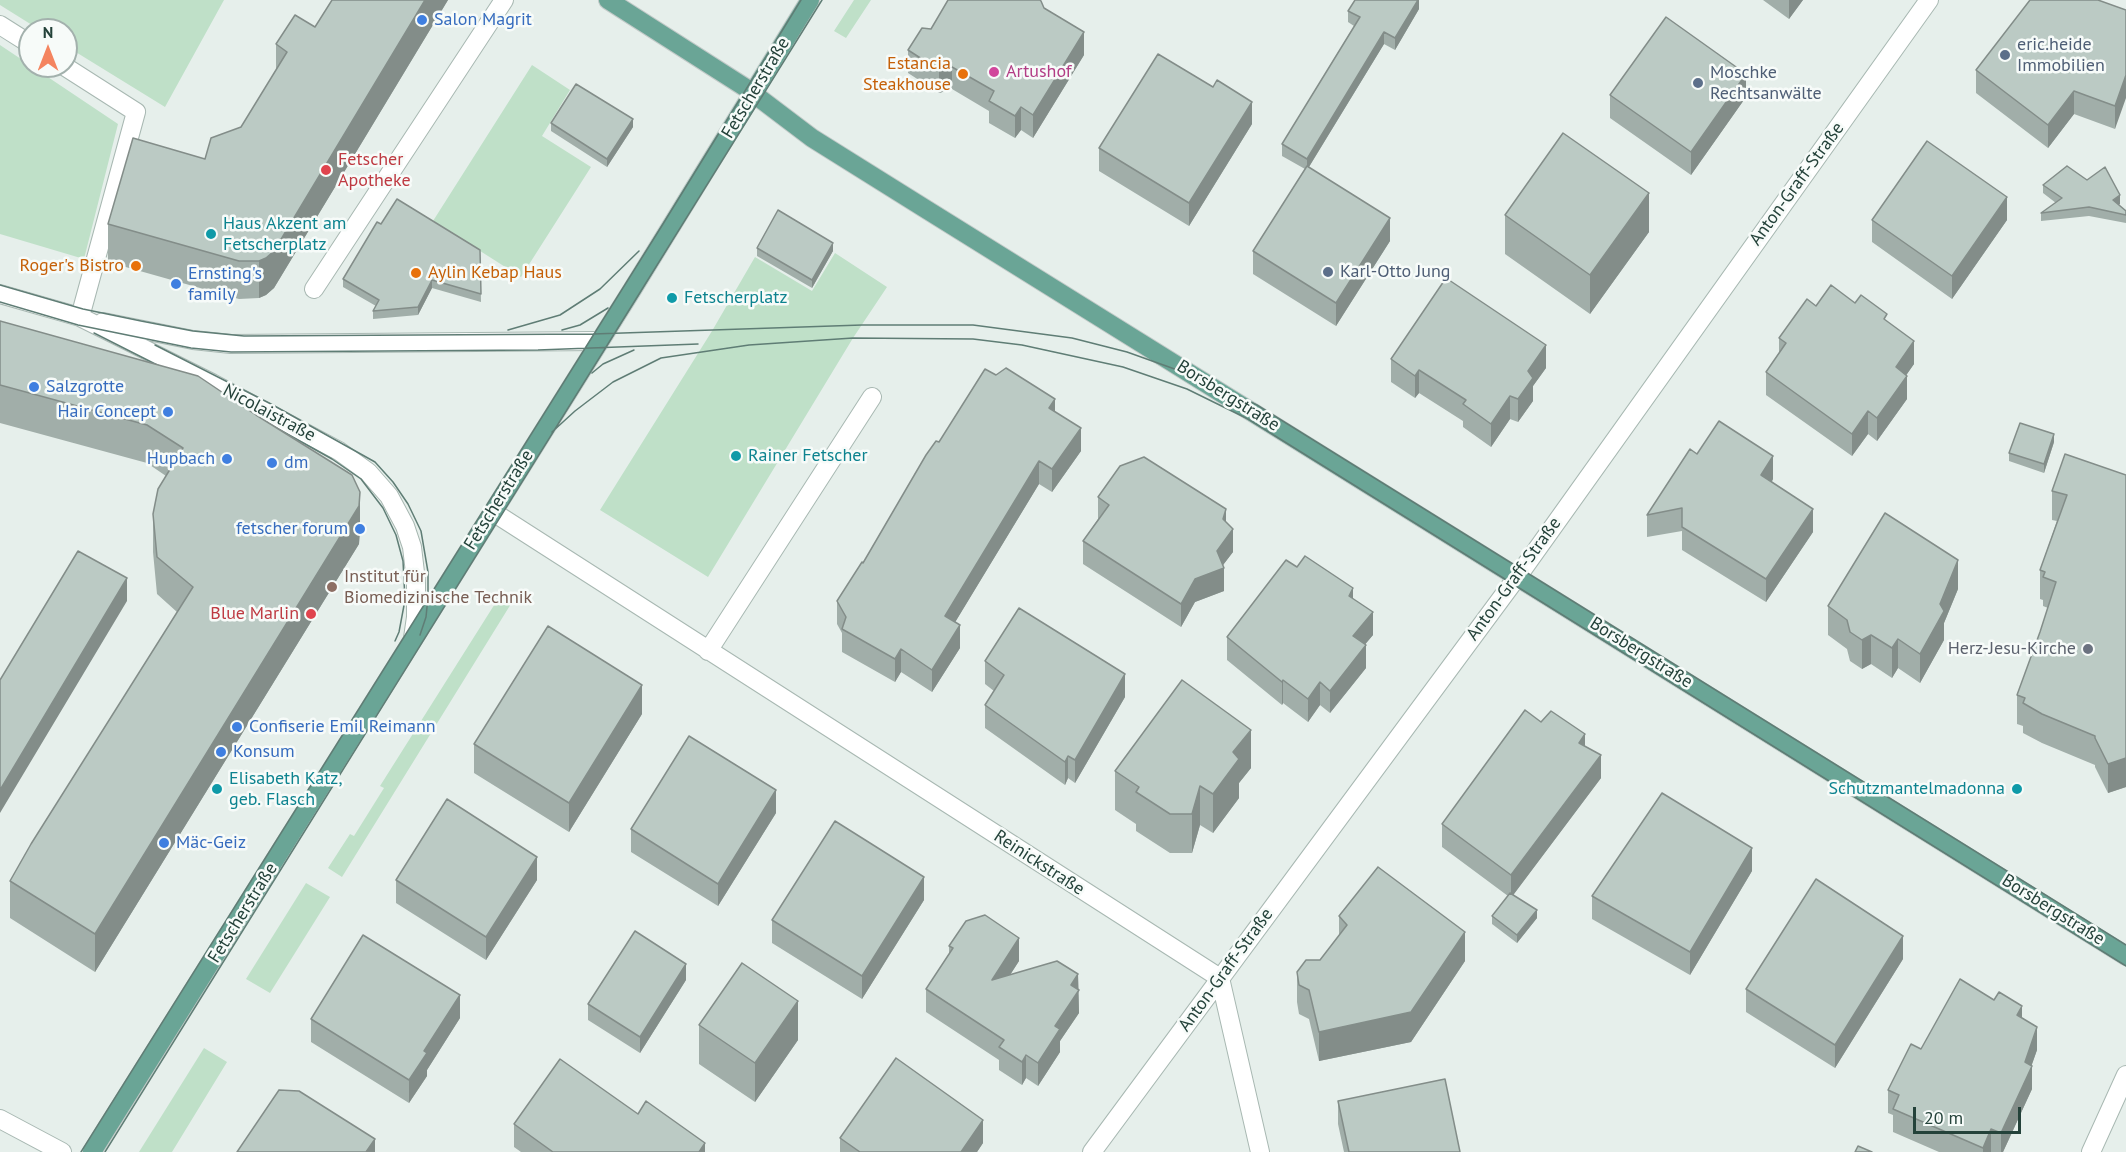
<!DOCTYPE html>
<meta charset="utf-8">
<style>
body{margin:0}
#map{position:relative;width:2126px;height:1152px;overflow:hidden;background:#e6efeb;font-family:"PT Sans",sans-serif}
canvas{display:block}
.north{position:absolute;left:18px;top:18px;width:60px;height:60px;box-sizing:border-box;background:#f7fbf9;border:2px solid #a3b1ad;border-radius:50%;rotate:0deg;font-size:16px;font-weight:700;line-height:24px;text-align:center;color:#24423a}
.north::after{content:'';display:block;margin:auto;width:21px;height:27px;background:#f4845f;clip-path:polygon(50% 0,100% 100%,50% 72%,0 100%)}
.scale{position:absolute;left:1913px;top:1107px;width:108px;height:27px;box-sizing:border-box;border:3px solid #24423a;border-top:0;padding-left:8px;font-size:18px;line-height:21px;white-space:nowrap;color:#24423a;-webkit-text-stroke:4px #f7fbf9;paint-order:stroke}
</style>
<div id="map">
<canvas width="2126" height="1152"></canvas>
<div class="north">N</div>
<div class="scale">20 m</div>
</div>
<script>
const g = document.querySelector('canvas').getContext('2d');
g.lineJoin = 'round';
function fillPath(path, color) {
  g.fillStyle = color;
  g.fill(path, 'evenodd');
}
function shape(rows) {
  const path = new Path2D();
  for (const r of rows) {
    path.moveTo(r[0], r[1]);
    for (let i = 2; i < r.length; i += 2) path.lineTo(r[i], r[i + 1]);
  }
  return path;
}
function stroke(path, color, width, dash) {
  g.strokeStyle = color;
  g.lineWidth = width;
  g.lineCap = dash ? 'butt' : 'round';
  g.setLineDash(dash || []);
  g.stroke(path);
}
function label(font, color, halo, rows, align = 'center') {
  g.font = font + ' "PT Sans",sans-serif';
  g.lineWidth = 5;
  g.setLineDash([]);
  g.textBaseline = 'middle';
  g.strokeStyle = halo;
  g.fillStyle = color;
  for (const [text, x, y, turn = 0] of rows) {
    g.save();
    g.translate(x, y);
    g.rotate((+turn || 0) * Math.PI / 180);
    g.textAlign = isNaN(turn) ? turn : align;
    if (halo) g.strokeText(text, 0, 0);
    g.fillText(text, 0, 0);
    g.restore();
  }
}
const green = shape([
 [0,0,224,0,165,107,66,46,66,30,40,30,0,5],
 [854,0,871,0,846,38,834,31],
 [0,45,118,124,84,259,0,234],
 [532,65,570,90,542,136,591,167,521,277,433,221],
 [835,253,887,287,853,338,708,577,600,510,712,331,755,257,812,291],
 [503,591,514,599,342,877,328,868,350,834,354,836,384,788,380,786],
 [306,883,330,897,270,993,246,979],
 [204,1048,227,1062,172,1152,139,1152]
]);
const minor = shape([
 [0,25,30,44],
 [64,66,136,112,80,317],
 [314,289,504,0],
 [0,294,80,317,212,383,339,451,368,472,389,496,405,526,412,547,416,581,416,617,413,638],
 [103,322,193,340,231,344,599,341],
 [493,512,1220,978,1260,1152],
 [708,651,872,397],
 [0,1119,62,1152],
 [1092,1152,1523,569,1929,0],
 [2091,1152,2126,1075]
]);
const major = shape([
 [608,0,746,88,812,138,924,208,2126,956],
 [92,1152,632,290,810,0]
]);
const tram = shape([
 [0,285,83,309,141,321,193,331,244,336,593,334,862,325,973,325,1072,338,1127,352,1197,377,1257,405,2126,945],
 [0,302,78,325,191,348,231,352,538,350,698,344],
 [508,330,560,315,600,289,639,251],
 [562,330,580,325,608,308],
 [94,333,171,372],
 [155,345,271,404,375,462,393,482,408,504,421,531,428,572,428,597,426,617,420,635],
 [592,373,603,364,634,350],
 [264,421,332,459,361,479,383,508,396,535,403,561,405,600,399,632,395,641],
 [552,432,575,411,613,382,661,358,749,345,853,338,973,339,1022,345,1123,367,1187,389,1248,419,2126,966],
 [81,1152,663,224,801,0],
 [105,1152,822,0]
]);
const wall = shape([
 [332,0,448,0,274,288,266,295,259,298,239,299,108,262,108,224,205,159,241,127,276,70,276,44,315,27],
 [1419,0,1419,9,1395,50,1384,44,1309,167,1390,241,1336,326,1253,274,1253,251,1305,169,1282,156,1282,144,1354,26,1348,22,1348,11],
 [1763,0,1803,0,1789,19],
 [1044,8,1084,55,1033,138,1021,130,1015,138,989,123,989,111,952,89,939,93,908,73,908,50,931,29],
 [2126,10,2115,129,2074,114,2048,148,1976,93,1976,70],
 [1610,95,1746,97,1691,175,1610,118],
 [551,123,633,127,607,167,551,131],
 [1252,124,1189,226,1099,171,1099,148],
 [2087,180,2120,204,2118,205,2126,211,2126,223,2089,216,2041,221,2041,213,2056,203,2043,193,2043,185],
 [1505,215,1649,232,1590,314,1505,254],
 [1872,220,2007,220,1952,299,1872,242],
 [381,224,480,250,481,302,432,288,418,315,373,319,373,311,376,306,343,287,343,279],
 [757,248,833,251,812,288,757,256],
 [1855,303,1887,321,1914,364,1906,375,1907,399,1877,441,1868,434,1852,456,1766,395,1766,372,1779,353,1779,338,1816,306],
 [0,321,360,529,359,544,95,972,10,918,10,881,177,612,157,594,153,552,153,514,166,476,147,463,0,423],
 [1391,359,1546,368,1533,386,1533,401,1518,422,1510,419,1491,447,1463,427,1463,421,1419,393,1415,398,1391,382],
 [1055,412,1081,451,1052,492,1039,484,955,622,960,648,932,692,901,672,895,682,842,652,842,633,837,624,837,601,863,563,939,442],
 [2054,442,2044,473,2009,461,2009,453],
 [1697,454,1773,479,1772,482,1813,532,1766,602,1682,550,1682,531,1647,537,1647,515],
 [2126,475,2126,787,2108,793,2095,767,2095,765,2042,743,2023,733,2023,726,2017,724,2017,695,2040,632,2048,608,2043,606,2043,600,2040,599,2040,570,2057,521,2052,520,2052,491],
 [1098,497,1226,522,1233,552,1223,565,1224,591,1195,602,1181,627,1083,564,1083,541,1098,519],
 [1297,567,1353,599,1373,635,1365,644,1366,668,1330,713,1320,705,1308,722,1283,703,1282,705,1227,660,1227,637],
 [1958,589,1944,623,1944,640,1920,683,1898,668,1892,678,1871,664,1862,669,1850,661,1847,649,1828,635,1828,606],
 [985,661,1125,697,1075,783,1068,778,1065,785,985,728,985,705,994,691,985,684],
 [642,714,569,832,474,773,474,744],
 [1541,722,1585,747,1601,778,1513,895,1537,918,1517,943,1492,924,1492,916,1508,896,1442,847,1442,824],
 [1251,768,1239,783,1239,798,1213,833,1200,825,1192,853,1170,853,1136,831,1136,824,1115,810,1115,771],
 [776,813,718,906,631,852,631,829],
 [1752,871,1690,975,1592,919,1592,896],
 [396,880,537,880,486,960,396,903],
 [924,900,862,999,772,943,772,920],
 [1339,916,1465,961,1411,1042,1319,1061,1309,1019,1299,1014,1297,1002,1297,972,1320,960,1339,936],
 [949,946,1019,961,1010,975,1078,974,1079,1013,1060,1041,1060,1052,1038,1086,1026,1078,1022,1085,999,1070,999,1060,926,1012,926,989,949,954],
 [1903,959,1835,1068,1746,1012,1746,989],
 [686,980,640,1053,588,1020,588,1004],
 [460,1018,427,1070,427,1076,409,1103,311,1042,311,1019],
 [2022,1018,2037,1050,2031,1066,2032,1089,2003,1152,1939,1152,1893,1132,1893,1115,1888,1113,1888,1090,1921,1049],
 [699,1025,798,1040,755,1102,699,1064],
 [1338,1101,1460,1152,1344,1152,1338,1124],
 [638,1114,705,1152,521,1152,514,1147,514,1124],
 [840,1138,983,1143,977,1152,840,1152]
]);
const shadedWall = shape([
 [425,0,448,0,274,288,266,295,259,298,259,261],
 [1418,0,1419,0,1419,9,1395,50,1395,38],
 [1789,0,1803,0,1789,19],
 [1084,32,1084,55,1033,138,1033,115],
 [1384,32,1384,44,1307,170,1307,159],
 [952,67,952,89,939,93,939,70],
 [1746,74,1746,97,1691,175,1691,152],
 [2126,75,2126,98,2115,129,2115,106],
 [2074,91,2074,114,2048,148,2048,125],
 [1252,102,1252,124,1189,226,1189,203],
 [1021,107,1021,130,1015,138,1015,116],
 [633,119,633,127,607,167,607,159],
 [1649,193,1649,232,1590,314,1590,275],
 [2120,195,2120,204,2113,208,2113,200],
 [2007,197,2007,220,1952,299,1952,276],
 [1390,218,1390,241,1336,326,1336,303],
 [833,243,833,251,812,288,812,280],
 [432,280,432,288,418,315,418,307],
 [1914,341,1914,364,1896,390,1896,367],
 [1546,345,1546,368,1533,386,1533,401,1518,422,1518,399,1528,371],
 [1419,370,1419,393,1415,398,1415,376],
 [1907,376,1907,399,1877,441,1877,418],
 [1510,396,1510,419,1491,447,1491,424],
 [1055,399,1055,422,1049,408],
 [1868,411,1868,434,1852,456,1852,434],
 [1081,428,1081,451,1052,492,1052,469],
 [2054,434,2054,442,2044,473,2044,464],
 [1773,456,1773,479,1761,498,1761,475],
 [1039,461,1039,484,945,639,945,616],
 [360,492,360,529,359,544,95,972,95,934],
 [1226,509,1226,532,1223,519],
 [1813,509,1813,532,1766,602,1766,579],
 [1233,529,1233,552,1220,569,1224,568,1224,591,1195,602,1181,627,1181,604,1195,579],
 [1958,560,1958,589,1944,623,1944,640,1920,683,1920,654],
 [127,578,127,601,0,813,0,790],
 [1353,588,1353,611,1349,596],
 [1373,612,1373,635,1353,659,1353,636],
 [960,625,960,648,932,692,932,670],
 [1871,635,1871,664,1862,669,1862,640],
 [1898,639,1898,668,1892,678,1892,648],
 [1366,645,1366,668,1330,713,1330,691],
 [901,649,901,672,895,682,895,659],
 [1125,674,1125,697,1075,783,1075,760],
 [1283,680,1283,703,1282,705,1282,682],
 [1320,682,1320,705,1308,722,1308,699],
 [642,685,642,714,569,832,569,803],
 [1251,730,1251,768,1239,783,1239,798,1213,833,1213,794,1233,752],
 [1585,734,1585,756,1579,743],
 [1601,755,1601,778,1511,898,1511,875],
 [1068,756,1068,778,1065,785,1065,762],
 [2126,758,2126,787,2108,793,2108,764],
 [1200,786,1200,825,1192,853,1192,814],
 [776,790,776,813,718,906,718,884],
 [1752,848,1752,871,1690,975,1690,952],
 [537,857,537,880,486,960,486,937],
 [924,877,924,900,862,999,862,976],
 [1537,910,1537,918,1517,943,1517,935],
 [1465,932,1465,961,1411,1042,1319,1061,1319,1032],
 [1903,936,1903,959,1835,1068,1835,1045],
 [1019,938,1019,961,992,1003,992,980],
 [686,964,686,980,640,1053,640,1037],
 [1078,974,1079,1013,1060,1041,1060,1052,1038,1086,1038,1063,1055,1026,1071,985],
 [460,995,460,1018,427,1070,427,1076,409,1103,409,1080,424,1051],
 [798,1001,798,1040,755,1102,755,1063],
 [2022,1006,2022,1028,2017,1015],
 [2037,1027,2037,1050,2028,1076,2032,1066,2032,1089,2003,1152,2001,1152,2001,1133],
 [1026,1055,1026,1078,1022,1085,1022,1062],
 [983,1120,983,1143,977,1152,961,1152],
 [1991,1129,1991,1152,1983,1152,1983,1148],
 [375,1139,375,1152,366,1152],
 [705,1143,705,1152,699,1152]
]);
const building = shape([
 [332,0,425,0,274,251,266,258,259,261,239,261,108,224,133,138,205,159,211,138,241,127,287,52,276,44,295,15,315,27,332,0],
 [948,0,1040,0,1041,1,1044,8,1084,32,1033,115,1021,107,1015,116,989,101,994,91,952,67,939,70,908,50,922,28,931,29,948,0],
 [1355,0,1418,0,1395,38,1384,32,1307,159,1282,144,1360,17,1348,11,1355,0],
 [2030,0,2098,0,2126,10,2126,75,2115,106,2074,91,2048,125,1976,70,2030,0],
 [1666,17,1746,74,1691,152,1610,95,1666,17],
 [1158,54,1213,87,1217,80,1252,102,1189,203,1099,148,1158,54],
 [576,84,633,119,607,159,551,123,576,84],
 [1563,133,1649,193,1590,275,1505,215,1563,133],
 [1927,141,2007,197,1952,276,1872,220,1927,141],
 [1307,166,1390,218,1336,303,1253,251,1307,166],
 [2067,166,2087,180,2105,167,2120,195,2113,200,2126,211,2126,215,2089,207,2041,213,2062,198,2043,185,2067,166],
 [397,199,480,250,481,294,432,280,418,307,373,311,379,300,343,279,377,222,381,224,397,199],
 [778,210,833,243,812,280,757,248,778,210],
 [1446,278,1546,345,1528,371,1533,378,1518,399,1510,396,1491,424,1463,404,1466,400,1419,370,1415,376,1391,359,1446,278],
 [1831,285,1855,303,1861,295,1887,314,1884,319,1914,341,1896,367,1907,376,1877,418,1868,411,1852,434,1766,372,1786,343,1779,338,1807,299,1816,306,1831,285],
 [0,321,198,376,256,415,352,475,360,492,359,506,95,934,10,881,31,844,193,587,157,557,153,514,158,489,183,448,147,425,0,385,0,321],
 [1006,368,1055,399,1049,408,1081,428,1052,469,1039,461,945,616,960,625,932,670,901,649,895,659,842,629,846,617,837,601,862,562,863,563,926,455,936,441,939,442,985,369,996,375,1006,368],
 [1719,421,1773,456,1761,475,1813,509,1766,579,1682,527,1682,508,1647,515,1690,449,1697,454,1719,421],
 [2020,423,2054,434,2044,464,2009,453,2020,423],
 [2065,454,2126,475,2126,758,2108,764,2095,738,2095,736,2042,714,2023,703,2025,698,2017,695,2040,632,2056,582,2043,577,2045,572,2040,570,2067,495,2052,491,2065,454],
 [1144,457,1226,509,1223,519,1233,529,1217,551,1224,568,1195,579,1181,604,1083,541,1109,505,1098,497,1120,466,1144,457],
 [1885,513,1958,560,1940,604,1944,611,1920,654,1898,639,1892,648,1871,635,1862,640,1850,632,1847,620,1828,606,1885,513],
 [78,551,127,578,0,790,0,680,78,551],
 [1305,556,1353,588,1349,596,1373,612,1353,636,1366,645,1330,691,1320,682,1308,699,1283,680,1282,682,1227,637,1286,560,1297,567,1305,556],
 [1019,608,1125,674,1075,760,1068,756,1065,762,985,705,1004,675,985,661,1019,608],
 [548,626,642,685,569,803,474,744,548,626],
 [1182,680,1251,730,1233,752,1239,759,1213,794,1200,786,1192,814,1170,814,1136,792,1139,787,1115,771,1182,680],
 [1525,710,1541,722,1551,711,1585,734,1579,743,1601,755,1511,875,1442,824,1525,710],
 [689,736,776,790,718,884,631,829,689,736],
 [1662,793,1752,848,1690,952,1592,896,1662,793],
 [447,799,537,857,486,937,396,880,447,799],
 [835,821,924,877,862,976,772,920,835,821],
 [1378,867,1465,932,1411,1012,1319,1032,1309,990,1299,985,1297,972,1306,960,1320,960,1347,925,1339,916,1378,867],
 [1816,879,1903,936,1835,1045,1746,989,1816,879],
 [1510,893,1537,910,1517,935,1492,916,1510,893],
 [985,915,1019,938,992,980,1057,961,1078,974,1071,985,1079,990,1055,1026,1060,1029,1038,1063,1026,1055,1022,1062,999,1047,1004,1040,926,989,953,948,949,946,966,921,985,915],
 [635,931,686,964,640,1037,588,1004,635,931],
 [363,935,460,995,424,1051,427,1053,409,1080,311,1019,363,935],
 [742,963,798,1001,755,1063,699,1025,742,963],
 [1960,979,1994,1000,1999,992,2022,1006,2017,1015,2037,1027,2025,1062,2032,1066,2001,1133,1991,1129,1983,1148,1893,1109,1899,1095,1888,1090,1911,1044,1921,1049,1960,979],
 [896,1058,983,1120,961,1152,860,1152,840,1138,896,1058],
 [560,1059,638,1114,646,1101,705,1143,699,1152,553,1152,514,1124,560,1059],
 [1445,1079,1460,1152,1349,1152,1338,1101,1445,1079],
 [279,1090,299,1091,375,1139,366,1152,237,1152,279,1090],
 [1858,1146,1872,1152,1855,1152,1858,1146]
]);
const markers = [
 [422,20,6,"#3f7fe0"],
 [2005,55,6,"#5c6f8a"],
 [994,72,6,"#d1479c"],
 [963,74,6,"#e8710a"],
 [1698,83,6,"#5c6f8a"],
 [326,170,6,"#e0444e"],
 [211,234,6,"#0f9aa8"],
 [136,266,6,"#e8710a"],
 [1328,272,6,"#5c6f8a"],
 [416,273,6,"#e8710a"],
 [176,284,6,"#3f7fe0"],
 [672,298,6,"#0f9aa8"],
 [34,387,6,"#3f7fe0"],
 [168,412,6,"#3f7fe0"],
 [736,456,6,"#0f9aa8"],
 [227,459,6,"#3f7fe0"],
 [272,463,6,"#3f7fe0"],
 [360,529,6,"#3f7fe0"],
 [332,587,6,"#8d6e63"],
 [311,614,6,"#e0444e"],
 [2088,649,6,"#6b7280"],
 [237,727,6,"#3f7fe0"],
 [221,752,6,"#3f7fe0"],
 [217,789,6,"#0f9aa8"],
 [2017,789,6,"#0f9aa8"],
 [164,843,6,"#3f7fe0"]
];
const shopNames = [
 ["Salon Magrit",434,20],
 ["Ernsting's",188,274],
 ["family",188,295],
 ["Salzgrotte",46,387],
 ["Hair Concept",156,412,"right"],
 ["Hupbach",215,459,"right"],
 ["dm",284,463],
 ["fetscher forum",348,529,"right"],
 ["Confiserie Emil Reimann",249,727],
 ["Konsum",233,752],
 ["Mäc-Geiz",176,843]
];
const serviceNames = [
 ["eric.heide",2017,45],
 ["Immobilien",2017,66],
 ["Moschke",1710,73],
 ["Rechtsanwälte",1710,94],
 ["Karl-Otto Jung",1340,272]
];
const foodNames = [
 ["Estancia",951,64],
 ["Steakhouse",951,85],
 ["Roger's Bistro",124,266],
 ["Aylin Kebap Haus",428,273,"left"]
];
const hotelNames = [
 ["Artushof",1006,72]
];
const streetNames = [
 ["Fetscherstraße",756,88,-59],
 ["Anton-Graff-Straße",1797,184,-54],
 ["Borsbergstraße",1228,396,32],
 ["Nicolaistraße",269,413,28],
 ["Fetscherstraße",499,500,-58],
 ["Anton-Graff-Straße",1514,579,-54],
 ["Borsbergstraße",1641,653,32],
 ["Reinickstraße",1039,863,33],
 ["Borsbergstraße",2053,910,32],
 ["Fetscherstraße",243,913,-58],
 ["Anton-Graff-Straße",1226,970,-54]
];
const healthNames = [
 ["Fetscher",338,160],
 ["Apotheke",338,181],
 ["Blue Marlin",299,614,"right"]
];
const cultureNames = [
 ["Haus Akzent am",223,224],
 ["Fetscherplatz",223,245],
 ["Fetscherplatz",684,298],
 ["Rainer Fetscher",748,456],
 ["Elisabeth Katz,",229,779],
 ["geb. Flasch",229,800],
 ["Schutzmantelmadonna",2005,789,"right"]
];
const educationNames = [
 ["Institut für",344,577],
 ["Biomedizinische Technik",344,598]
];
const worshipNames = [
 ["Herz-Jesu-Kirche",2076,649]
];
fillPath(green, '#bfe0c8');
stroke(minor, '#a8b8b2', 20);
stroke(major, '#c2cac8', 20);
stroke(minor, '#fff', 18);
stroke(major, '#6aa596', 18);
stroke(tram, '#5f7d75', 1.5);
fillPath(wall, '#a1aea9');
fillPath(shadedWall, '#838d89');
fillPath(building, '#bbcac4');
stroke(building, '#838d89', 1.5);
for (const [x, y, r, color] of markers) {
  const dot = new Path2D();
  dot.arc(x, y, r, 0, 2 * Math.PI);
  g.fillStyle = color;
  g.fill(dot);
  stroke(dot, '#f7fbf9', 2);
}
label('18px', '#366cbe', '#f7fbf9', shopNames, 'left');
label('18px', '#4e5e75', '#f7fbf9', serviceNames, 'left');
label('18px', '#c56008', '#f7fbf9', foodNames, 'right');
label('18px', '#b23c85', '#f7fbf9', hotelNames, 'left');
label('18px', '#24423a', '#f7fbf9', streetNames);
label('18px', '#be3a42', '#f7fbf9', healthNames, 'left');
label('18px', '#0d838f', '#f7fbf9', cultureNames, 'left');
label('18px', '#785e54', '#f7fbf9', educationNames, 'left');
label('18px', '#5b616d', '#f7fbf9', worshipNames, 'right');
</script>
